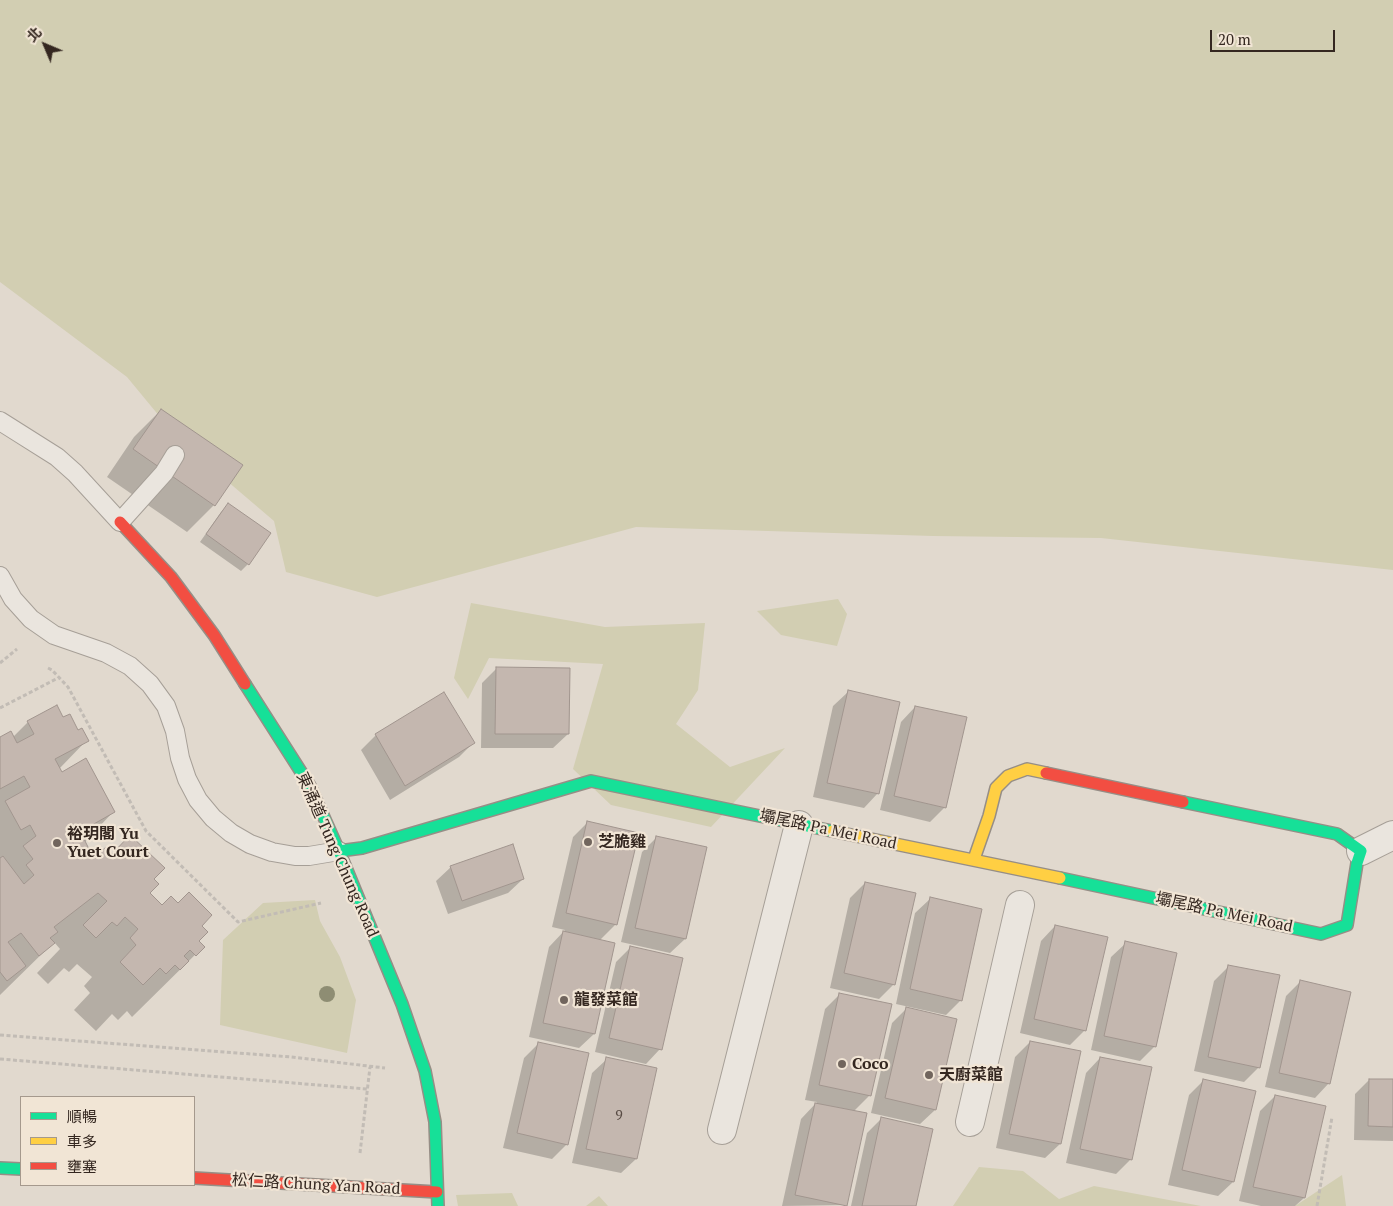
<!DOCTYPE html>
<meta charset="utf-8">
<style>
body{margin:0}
#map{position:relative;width:1393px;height:1206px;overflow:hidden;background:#e1d9ce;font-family:"PT Serif","Noto Sans TC",serif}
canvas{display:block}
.legend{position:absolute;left:20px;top:1096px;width:175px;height:90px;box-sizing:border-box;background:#f1e5d5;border:1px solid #a5998d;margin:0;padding:6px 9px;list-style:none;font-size:15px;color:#342720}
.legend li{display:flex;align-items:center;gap:10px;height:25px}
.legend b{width:25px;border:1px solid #a5998d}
.north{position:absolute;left:20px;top:20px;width:50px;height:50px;-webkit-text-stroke:4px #f1e5d5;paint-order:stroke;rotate:315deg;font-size:14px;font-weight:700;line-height:20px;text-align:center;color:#342720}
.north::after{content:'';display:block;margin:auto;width:18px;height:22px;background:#342720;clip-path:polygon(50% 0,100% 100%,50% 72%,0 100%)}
.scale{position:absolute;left:1210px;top:30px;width:125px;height:22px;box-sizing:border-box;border:2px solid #342720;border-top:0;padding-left:6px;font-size:15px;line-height:18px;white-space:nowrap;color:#342720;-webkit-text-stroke:4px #f1e5d5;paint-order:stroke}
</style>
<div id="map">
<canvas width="1393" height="1206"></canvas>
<ul class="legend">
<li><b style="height:6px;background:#16e098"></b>順暢</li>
<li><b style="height:6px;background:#ffcf43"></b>車多</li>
<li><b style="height:6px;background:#f24e42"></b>壅塞</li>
</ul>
<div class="north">北</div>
<div class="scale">20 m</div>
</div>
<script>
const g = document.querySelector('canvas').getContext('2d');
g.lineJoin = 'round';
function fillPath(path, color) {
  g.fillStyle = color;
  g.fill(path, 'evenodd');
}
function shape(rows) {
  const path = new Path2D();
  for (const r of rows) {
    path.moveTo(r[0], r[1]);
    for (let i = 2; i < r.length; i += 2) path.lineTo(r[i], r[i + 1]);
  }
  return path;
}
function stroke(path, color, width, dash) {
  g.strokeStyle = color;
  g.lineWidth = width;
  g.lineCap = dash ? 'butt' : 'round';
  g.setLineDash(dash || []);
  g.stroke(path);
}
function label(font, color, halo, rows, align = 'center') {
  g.font = font + ' "PT Serif","Noto Sans TC",serif';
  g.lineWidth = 4.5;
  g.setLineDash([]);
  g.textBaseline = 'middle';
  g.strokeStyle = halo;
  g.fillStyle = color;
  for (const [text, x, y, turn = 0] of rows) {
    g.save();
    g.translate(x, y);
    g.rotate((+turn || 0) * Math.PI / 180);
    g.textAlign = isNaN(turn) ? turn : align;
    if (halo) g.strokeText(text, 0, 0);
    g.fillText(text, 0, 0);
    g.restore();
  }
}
const green = shape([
 [0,0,1393,0,1393,570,1101,538,933,536,636,527,377,597,286,572,274,521,179,440,127,377,0,282],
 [838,599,847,614,837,646,781,635,757,611],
 [471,603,605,627,705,623,698,690,676,724,730,767,785,748,711,827,611,805,573,769,603,664,489,658,468,699,454,678],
 [315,900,320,921,340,957,356,1000,347,1053,220,1025,223,940,263,903],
 [979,1167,1023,1171,1059,1199,1094,1186,1201,1206,953,1206],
 [1342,1175,1346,1206,1295,1206],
 [512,1193,518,1206,458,1206,456,1195],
 [599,1196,608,1206,586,1206]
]);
const shadow = shape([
 [161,410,214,505,187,532,107,477,134,437],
 [228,505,248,564,241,571,200,542,221,512],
 [496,669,568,734,553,748,481,748,482,683],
 [848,692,878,793,864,808,813,797,833,706],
 [56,707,63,719,87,740,59,769,61,773,113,812,84,843,88,850,96,858,111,855,152,879,148,893,162,907,200,926,197,941,203,947,132,1017,127,1011,118,1020,112,1014,96,1031,74,1010,90,993,84,986,92,977,77,964,69,972,64,968,48,984,37,973,60,949,54,942,0,995,0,739,13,737,28,722],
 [915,707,945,807,930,822,880,810,901,722],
 [376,735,473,743,459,757,390,800,361,750],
 [587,823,616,924,600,940,594,1034,579,1048,529,1037,549,947,565,930,552,927,573,837],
 [657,837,706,848,685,939,670,953,621,942,642,852],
 [451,867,523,879,508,893,448,914,436,881],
 [865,883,894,984,879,999,830,988,850,898],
 [930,899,961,1000,946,1015,896,1004,915,913],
 [1055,926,1085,1030,1070,1045,1020,1033,1041,941],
 [1126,943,1155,1046,1140,1061,1091,1050,1111,957],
 [631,947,660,1049,646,1064,595,1052,616,962],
 [1229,966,1259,1067,1244,1082,1194,1071,1214,981],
 [1300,982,1329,1083,1315,1098,1265,1087,1286,996],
 [840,994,870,1095,853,1112,846,1205,782,1206,801,1119,817,1102,805,1100,825,1009],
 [906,1009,935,1110,920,1124,871,1113,892,1023],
 [1030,1042,1060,1144,1045,1158,996,1148,1015,1057],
 [538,1044,567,1144,552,1159,503,1148,524,1058],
 [1100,1058,1130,1160,1116,1174,1066,1163,1086,1073],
 [607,1059,636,1159,621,1173,572,1163,592,1073],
 [1204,1080,1233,1182,1218,1196,1168,1185,1189,1095],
 [1369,1080,1393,1080,1393,1141,1354,1140,1355,1094],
 [1275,1096,1324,1107,1304,1198,1295,1206,1261,1206,1239,1201,1260,1111],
 [881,1119,915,1206,851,1206,867,1133]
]);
const building = shape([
 [161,409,243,465,215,506,133,449,161,409],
 [228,503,271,533,249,565,206,534,228,503],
 [496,667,570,668,569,734,495,734,496,667],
 [848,690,900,702,879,794,827,783,848,690],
 [444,692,475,743,405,786,375,734,444,692],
 [57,705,63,717,70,714,78,730,82,728,89,741,55,759,62,772,86,758,115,812,92,825,96,832,84,839,89,849,96,856,106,847,112,854,130,835,165,868,154,879,159,884,150,893,162,905,171,896,178,903,189,892,212,915,202,926,208,932,199,941,205,947,196,956,190,950,184,956,189,961,180,970,175,965,166,974,160,968,143,985,120,962,136,945,130,938,138,929,125,917,117,926,112,922,96,938,83,925,107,901,98,893,54,927,58,932,50,938,55,943,39,956,21,933,8,942,26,966,7,981,0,972,0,858,3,856,24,884,34,875,26,865,33,859,23,846,36,836,30,825,21,830,5,801,30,787,24,776,0,789,0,737,11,731,17,743,34,734,27,721,57,705],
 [915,706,967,717,946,808,894,796,915,706],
 [587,821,639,833,617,925,566,913,587,821],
 [656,836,707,847,686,939,635,928,656,836],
 [513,844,524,879,462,901,450,866,513,844],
 [865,882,916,893,895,985,844,973,865,882],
 [930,897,982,909,962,1001,910,989,930,897],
 [1055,925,1108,937,1086,1031,1034,1019,1055,925],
 [563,931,615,943,595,1034,543,1023,563,931],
 [1125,941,1177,953,1156,1047,1104,1036,1125,941],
 [630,946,683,958,662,1050,609,1038,630,946],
 [1228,965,1280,975,1260,1068,1208,1057,1228,965],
 [1300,980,1351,992,1330,1084,1279,1073,1300,980],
 [839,993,892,1004,871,1096,819,1085,839,993],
 [906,1007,957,1019,936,1110,885,1098,906,1007],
 [1030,1041,1081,1051,1061,1144,1009,1134,1030,1041],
 [538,1042,589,1053,568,1145,517,1133,538,1042],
 [606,1057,657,1068,637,1159,586,1149,606,1057],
 [1100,1057,1152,1067,1132,1160,1080,1149,1100,1057],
 [1203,1079,1256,1091,1234,1182,1182,1170,1203,1079],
 [1369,1079,1393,1079,1393,1127,1368,1126,1369,1079],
 [1275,1095,1326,1106,1305,1198,1253,1187,1275,1095],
 [815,1103,867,1113,847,1206,795,1195,815,1103],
 [881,1117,933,1129,916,1206,862,1206,881,1117]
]);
const path = shape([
 [0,663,17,649],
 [48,668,52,670,68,687,146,831,238,922,321,903],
 [0,708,58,678],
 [0,1035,291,1057,385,1068],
 [0,1059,367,1089],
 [360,1153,370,1067],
 [1317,1206,1332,1117]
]);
const lane = shape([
 [0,421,57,457,75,473,120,522,164,473,175,455],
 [0,576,13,599,31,619,54,635,106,653,130,666,150,684,166,706,175,731,180,758,187,779,198,800,213,818,231,833,250,844,272,852,295,856,309,856,339,851]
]);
const street = shape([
 [1361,851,1393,835],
 [970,1122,1020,905],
 [722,1130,799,825]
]);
const fast = shape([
 [245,684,310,786,339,851,402,1004,425,1071,435,1122,438,1206],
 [339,851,362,848,591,781,832,831],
 [1060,878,1321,934,1347,925,1357,863,1361,851,1337,834,1183,802],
 [0,1168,21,1169]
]);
const slow = shape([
 [832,831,1060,878],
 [974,859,989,816,996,788,1008,776,1027,769,1046,773]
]);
const jam = shape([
 [120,522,171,577,214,635,245,684],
 [1046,773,1183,802],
 [194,1178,437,1192]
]);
const trees = [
 [327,994]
];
const markers = [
 [588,842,5,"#71655d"],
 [57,843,5,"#71655d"],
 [564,1000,5,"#71655d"],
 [842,1064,5,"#71655d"],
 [929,1075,5,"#71655d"]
];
const numberNames = [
 ["9",619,1116]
];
const streetNames = [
 ["壩尾路 Pa Mei Road",828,830,12],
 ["東涌道 Tung Chung Road",337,855,66],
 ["壩尾路 Pa Mei Road",1224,913,12],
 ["松仁路 Chung Yan Road",316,1185,3]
];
const poiNames = [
 ["裕玥閣 Yu",67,834],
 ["Yuet Court",67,852],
 ["芝脆雞",598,842],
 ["龍發菜館",574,1000],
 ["Coco",852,1064],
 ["天廚菜館",939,1075]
];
fillPath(green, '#d2ceb2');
fillPath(shadow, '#0003');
fillPath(building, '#c4b7af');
stroke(building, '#a1958e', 1);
stroke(lane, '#a69f97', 20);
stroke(street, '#a69f97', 30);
stroke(fast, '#968e86', 14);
stroke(slow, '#968e86', 14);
stroke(jam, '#968e86', 14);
stroke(path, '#c2bcb5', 3, [4, 2.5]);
stroke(lane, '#eae5de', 18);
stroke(street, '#eae5de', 28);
stroke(fast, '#16e098', 11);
stroke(slow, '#ffcf43', 11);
stroke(jam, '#f24e42', 11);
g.fillStyle = '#8e8d73';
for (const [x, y] of trees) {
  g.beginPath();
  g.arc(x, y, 8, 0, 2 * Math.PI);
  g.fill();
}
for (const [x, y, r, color] of markers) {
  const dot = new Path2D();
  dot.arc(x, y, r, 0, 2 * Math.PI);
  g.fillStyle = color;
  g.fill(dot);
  stroke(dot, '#f1e5d5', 2);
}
label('14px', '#584b44', null, numberNames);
label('16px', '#342720', '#f1e5d5', streetNames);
label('bold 16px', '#342720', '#f1e5d5', poiNames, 'left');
</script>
